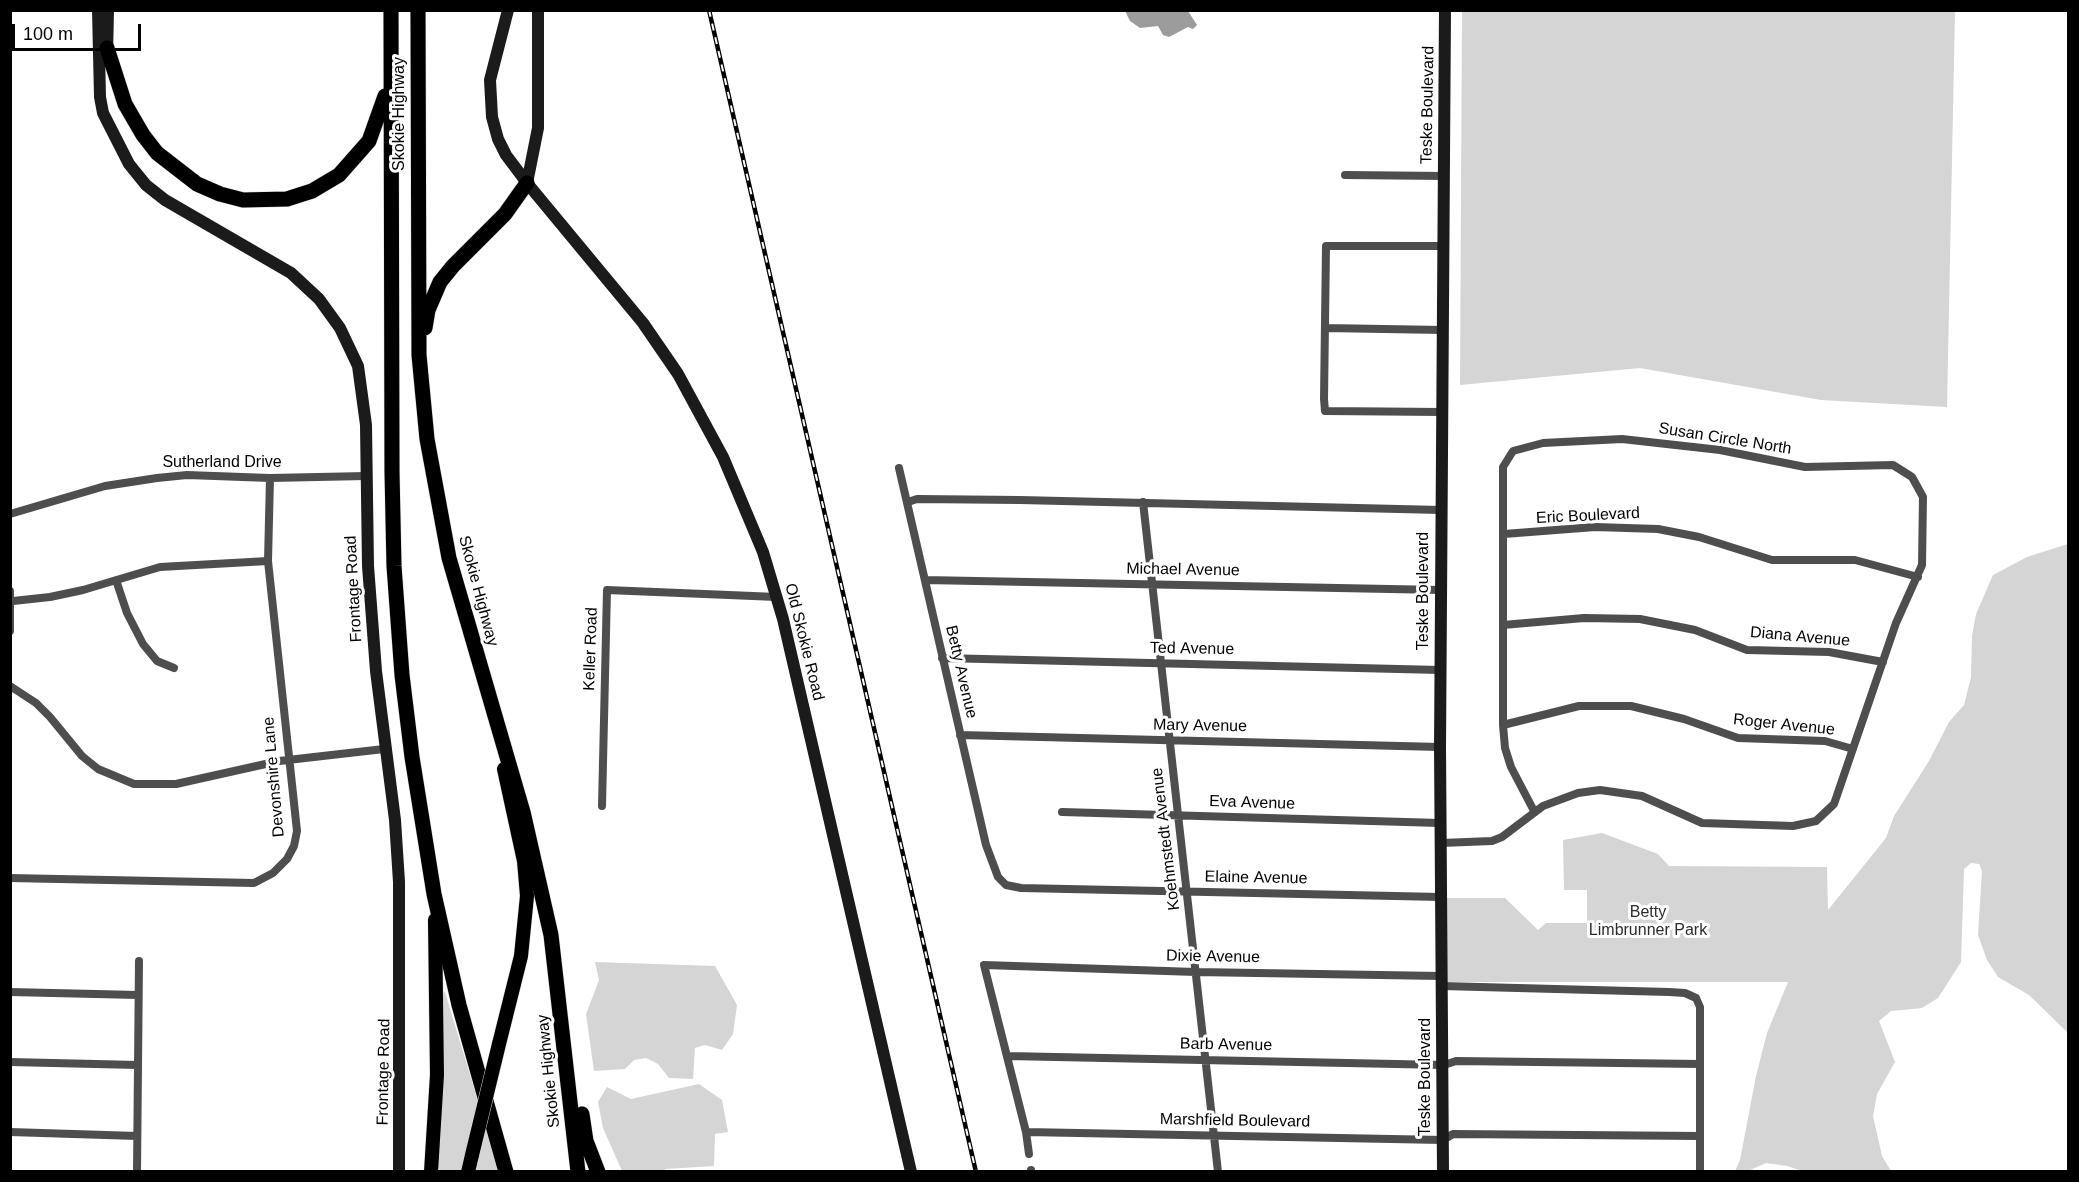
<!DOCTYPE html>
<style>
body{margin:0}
#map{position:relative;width:2079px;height:1182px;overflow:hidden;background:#fff;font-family:Helvetica,sans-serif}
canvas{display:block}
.frame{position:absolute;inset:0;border:12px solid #000;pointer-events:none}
.scale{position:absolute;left:12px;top:24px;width:129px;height:27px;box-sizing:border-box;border:3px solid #000;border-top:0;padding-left:8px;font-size:18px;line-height:21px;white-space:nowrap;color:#000;-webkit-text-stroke:4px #fff;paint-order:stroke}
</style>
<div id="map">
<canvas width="2079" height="1182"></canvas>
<div class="frame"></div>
<div class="scale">100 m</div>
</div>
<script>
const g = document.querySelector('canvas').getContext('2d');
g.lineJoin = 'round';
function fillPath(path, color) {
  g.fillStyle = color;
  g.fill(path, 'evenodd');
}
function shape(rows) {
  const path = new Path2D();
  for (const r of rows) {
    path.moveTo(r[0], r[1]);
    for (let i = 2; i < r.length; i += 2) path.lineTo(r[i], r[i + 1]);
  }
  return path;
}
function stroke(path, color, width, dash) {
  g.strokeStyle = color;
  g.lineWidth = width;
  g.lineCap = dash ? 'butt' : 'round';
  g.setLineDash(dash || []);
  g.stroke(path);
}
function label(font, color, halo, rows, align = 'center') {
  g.font = font + ' Helvetica,sans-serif';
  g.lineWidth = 6;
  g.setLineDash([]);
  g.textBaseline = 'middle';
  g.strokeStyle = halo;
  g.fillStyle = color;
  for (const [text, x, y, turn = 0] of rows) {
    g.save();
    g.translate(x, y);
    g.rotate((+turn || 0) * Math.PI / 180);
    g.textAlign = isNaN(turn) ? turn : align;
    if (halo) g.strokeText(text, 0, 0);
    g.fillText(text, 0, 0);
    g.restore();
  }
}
const green = shape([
 [1462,11,1955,11,1947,407,1821,400,1640,368,1460,385],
 [2068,544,2068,1033,2029,995,1998,977,1987,960,1978,935,1982,871,1979,864,1971,863,1964,869,1961,962,1938,998,1922,1008,1891,1011,1879,1021,1895,1062,1877,1094,1873,1116,1882,1156,1891,1171,1802,1171,1787,1166,1766,1163,1748,1171,1735,1171,1740,1160,1756,1076,1767,1033,1788,982,1445,982,1446,898,1505,898,1538,930,1546,923,1587,923,1587,890,1564,890,1563,840,1602,833,1658,854,1669,866,1827,867,1828,910,1886,838,1894,816,1929,761,1949,722,1964,705,1971,677,1972,636,1976,614,1993,575,2027,557],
 [595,962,715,966,737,1005,733,1034,722,1050,705,1045,695,1048,693,1079,669,1078,658,1064,646,1058,634,1060,625,1069,594,1071,586,1014,599,980],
 [444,992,445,992,499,1171,475,1171,468,1146,461,1171,434,1172,441,1006],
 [699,1084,722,1100,728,1132,715,1134,714,1166,666,1169,663,1171,622,1171,603,1128,598,1102,607,1087,631,1099]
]);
const water = shape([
 [1125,11,1188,11,1197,25,1193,29,1188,27,1169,37,1163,35,1158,26,1140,28,1130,21]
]);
const street = shape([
 [1345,175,1444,176],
 [1325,328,1443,330],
 [1442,412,1325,411,1324,399,1326,246,1443,246],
 [899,468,986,845,998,877,1006,885,1021,888,1441,897],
 [908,502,917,499,1020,500,1441,510],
 [1143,502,1218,1172],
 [10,514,105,486,157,478,187,475,270,478,366,476],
 [1504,534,1595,527,1658,529,1699,537,1772,560,1855,560,1918,577],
 [116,580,127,613,143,644,157,661,174,668],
 [925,580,1441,590],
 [10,591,10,631],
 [13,601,50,597,83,590,160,567,268,561],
 [1503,625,1584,618,1640,619,1695,630,1747,650,1829,652,1883,662],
 [942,658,1440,670],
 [10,686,36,703,50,717,82,756,98,769,134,784,176,784,279,761,384,749],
 [1503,725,1579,706,1631,706,1684,719,1738,738,1825,741,1853,749],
 [960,735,1440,747],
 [602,806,607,590,777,597],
 [1062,812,1440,823],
 [1441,843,1492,841,1502,837,1543,806,1578,793,1600,790,1642,796,1702,823,1793,826,1816,821,1834,804,1896,623,1922,565,1923,497,1912,477,1893,465,1805,467,1720,450,1622,439,1543,443,1513,451,1503,467,1503,725,1505,748,1511,767,1534,811],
 [10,878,254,883,273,873,287,859,294,846,297,831,268,561,270,478],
 [1442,986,1669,992,1685,993,1696,998,1700,1007,1700,1172],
 [10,992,138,995],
 [1007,1056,1444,1065,1456,1061,1700,1064],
 [10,1062,138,1065],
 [10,1132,137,1136],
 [1026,1132,1443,1140,1453,1134,1700,1136],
 [1029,1154,1026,1132,984,965,1196,972,1441,976],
 [1031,1170,1031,1172],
 [137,1172,139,961]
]);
const secondary = shape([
 [98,10,100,97,103,113,129,164,146,185,165,200,291,273,319,299,340,328,358,366,366,425,368,566,376,671,395,820,399,882,399,1172],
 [508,10,490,80,492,117,498,139,506,155,527,183,643,323,678,374,723,457,763,552,783,619,911,1172],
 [107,57,108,10],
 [527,183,538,128,538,10],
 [1443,1172,1440,747,1445,10]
]);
const primary = shape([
 [499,1044,521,956,527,896,524,861,504,769],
 [431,1172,437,1075,435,920],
 [468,1172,472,1155]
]);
const highway = shape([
 [391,10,392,472,394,566,402,675,412,757,434,894,459,1005,506,1172],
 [418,10,419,355,427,439,449,558,523,812,551,935,578,1172],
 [107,48,125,104,143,135,157,153,197,184,220,194,243,200,287,199,312,191,339,175,369,141,385,96],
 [425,328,428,310,440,282,453,266,505,214,527,183],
 [582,1114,586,1141,598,1172]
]);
const rail = shape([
 [709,10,976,1172]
]);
const primaryBridge = shape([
 [472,1155,499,1044]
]);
const streetNames = [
 ["Teske Boulevard",1428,105,-89],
 ["Skokie Highway",400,114,-90],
 ["Susan Circle North",1725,439,9],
 ["Sutherland Drive",222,463],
 ["Eric Boulevard",1588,516,-3],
 ["Michael Avenue",1183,570,1],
 ["Frontage Road",354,589,-93],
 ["Skokie Highway",478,591,75],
 ["Teske Boulevard",1424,591,-90],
 ["Diana Avenue",1800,637,5],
 ["Old Skokie Road",804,642,76],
 ["Keller Road",591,649,-88],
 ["Ted Avenue",1192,649,1],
 ["Betty Avenue",961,672,77],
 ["Roger Avenue",1784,725,6],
 ["Mary Avenue",1200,726,1],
 ["Devonshire Lane",274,777,-95],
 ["Eva Avenue",1252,803,2],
 ["Koehmstedt Avenue",1166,839,-97],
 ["Elaine Avenue",1256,878,1],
 ["Dixie Avenue",1213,957,1],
 ["Barb Avenue",1226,1045,1],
 ["Skokie Highway",549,1071,-96],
 ["Frontage Road",384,1072,-89],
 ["Teske Boulevard",1426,1077,-90],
 ["Marshfield Boulevard",1235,1121,1]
];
const parkNames = [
 ["Betty",1648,913],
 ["Limbrunner Park",1648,931]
];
fillPath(green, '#d5d5d5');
fillPath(water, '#9c9c9c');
stroke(primary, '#dbdbdb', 15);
stroke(highway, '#dbdbdb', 16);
stroke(street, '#4e4e4e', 8);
stroke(secondary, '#1b1b1b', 12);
stroke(primary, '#000', 14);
stroke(highway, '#000', 15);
stroke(rail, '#000', 4.5);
stroke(rail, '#fff', 2, [7]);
stroke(primaryBridge, '#dbdbdb', 15, []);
stroke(primaryBridge, '#000', 14);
label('16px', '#000', '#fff', streetNames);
label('16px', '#2c2c2c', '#fff', parkNames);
</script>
